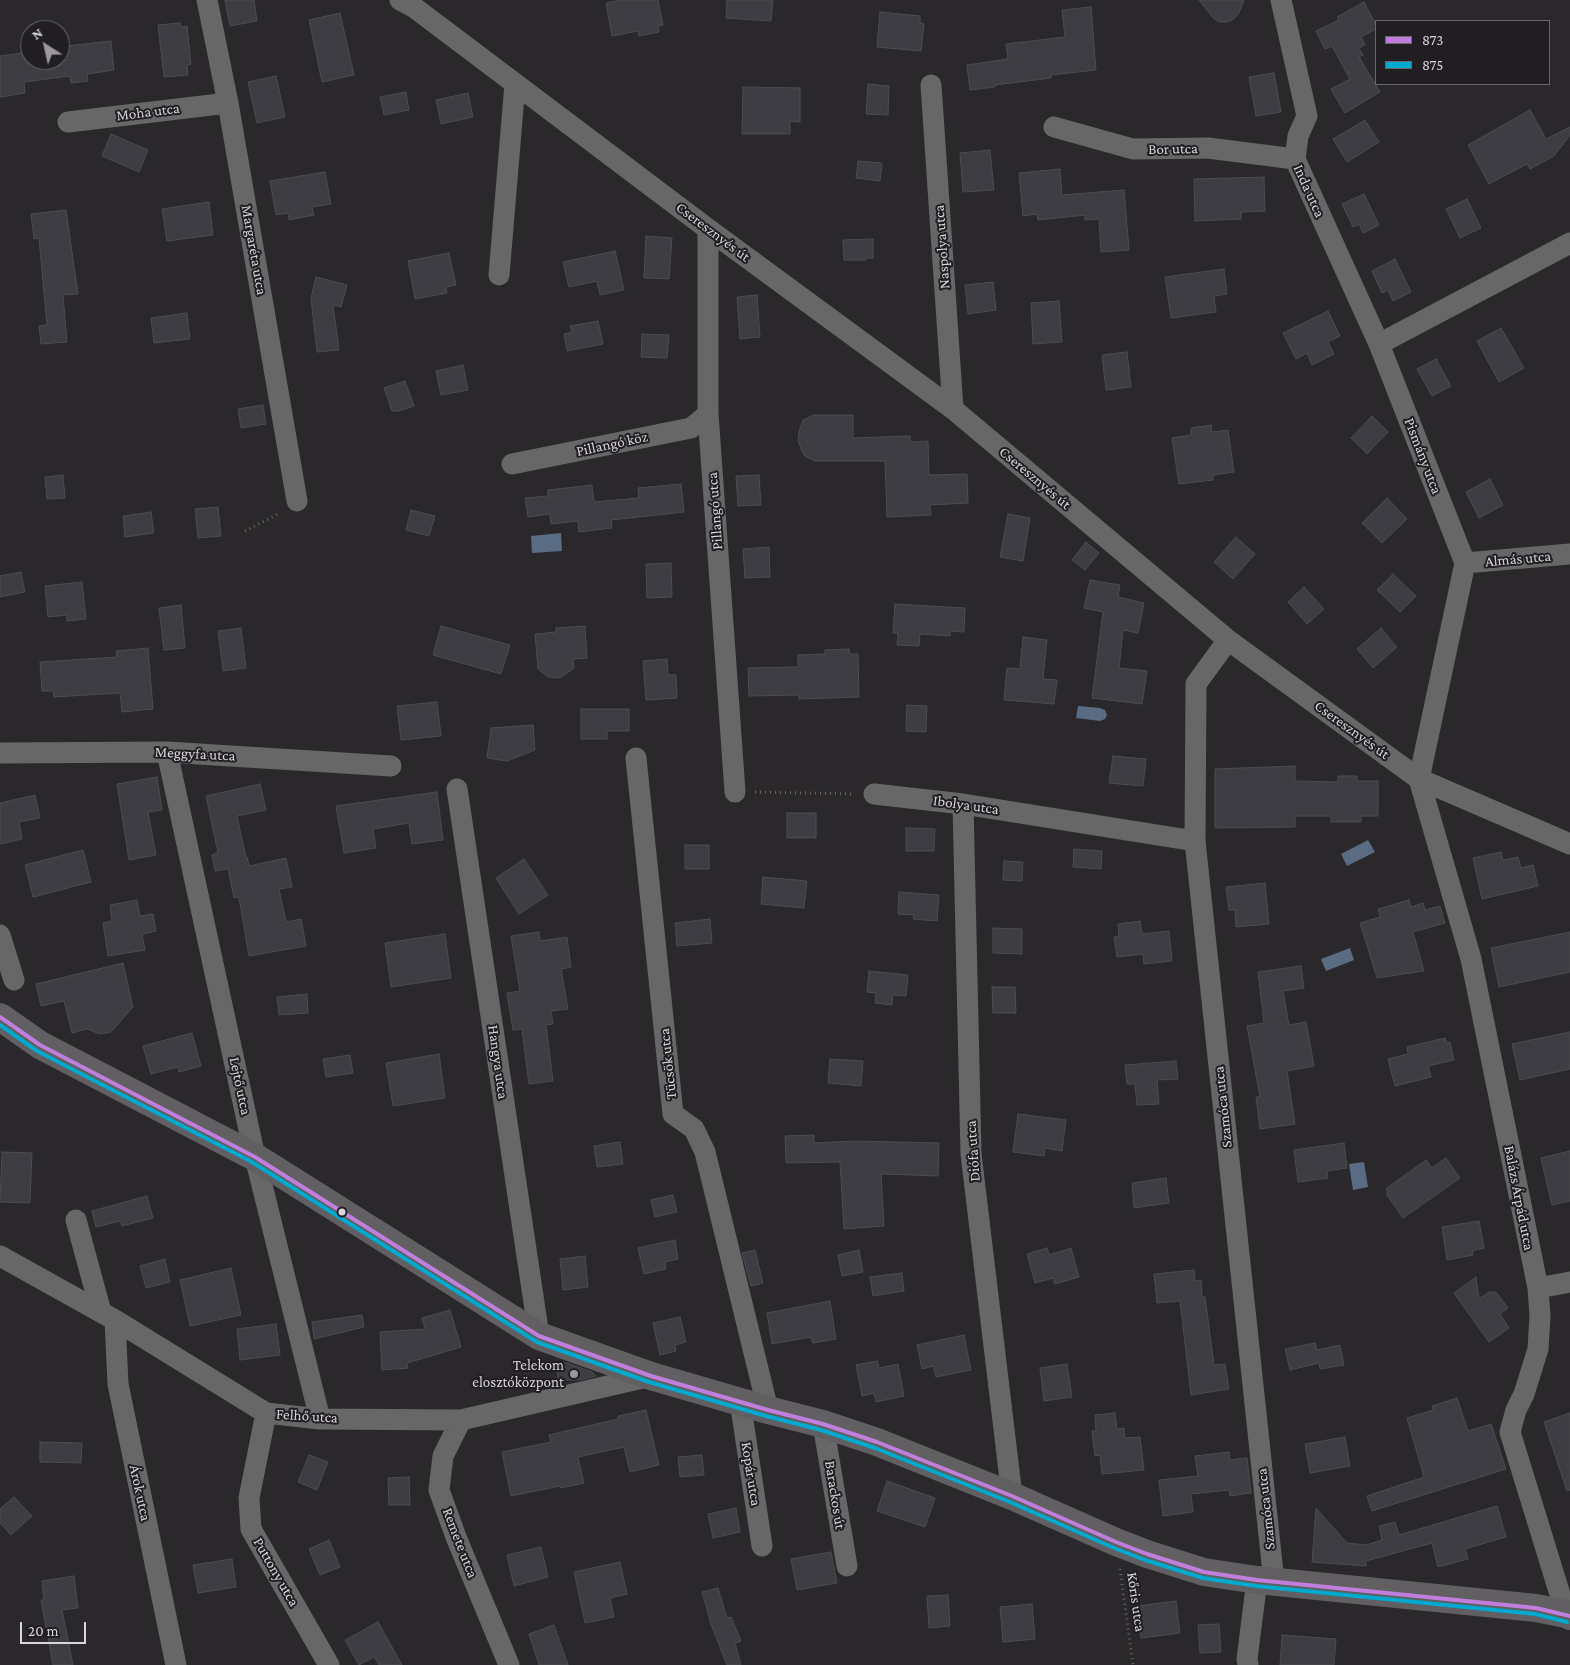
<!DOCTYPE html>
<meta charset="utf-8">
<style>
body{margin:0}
#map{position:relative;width:1570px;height:1665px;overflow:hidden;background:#2a282b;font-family:"Crimson Pro",serif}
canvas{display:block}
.legend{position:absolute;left:1375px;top:20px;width:175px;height:65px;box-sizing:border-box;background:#201d23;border:1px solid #6a676c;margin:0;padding:6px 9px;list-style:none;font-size:15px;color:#d8d6da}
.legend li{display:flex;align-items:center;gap:10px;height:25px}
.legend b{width:25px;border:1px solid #6a676c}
.north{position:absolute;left:20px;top:20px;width:50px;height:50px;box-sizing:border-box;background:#201d23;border:1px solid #6a676c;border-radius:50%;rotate:325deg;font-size:14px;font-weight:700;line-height:20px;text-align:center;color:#d8d6da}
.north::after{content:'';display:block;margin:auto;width:18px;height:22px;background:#9b999d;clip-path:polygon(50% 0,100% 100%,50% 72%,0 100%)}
.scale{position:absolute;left:20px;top:1622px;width:66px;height:22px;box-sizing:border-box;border:2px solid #d8d6da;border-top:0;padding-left:6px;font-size:15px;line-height:18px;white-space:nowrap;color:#d8d6da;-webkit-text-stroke:4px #201d23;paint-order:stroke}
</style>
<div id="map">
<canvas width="1570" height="1665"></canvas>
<ul class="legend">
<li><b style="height:6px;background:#c07fdc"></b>873</li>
<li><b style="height:6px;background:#00a9ce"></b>875</li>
</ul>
<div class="north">N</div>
<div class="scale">20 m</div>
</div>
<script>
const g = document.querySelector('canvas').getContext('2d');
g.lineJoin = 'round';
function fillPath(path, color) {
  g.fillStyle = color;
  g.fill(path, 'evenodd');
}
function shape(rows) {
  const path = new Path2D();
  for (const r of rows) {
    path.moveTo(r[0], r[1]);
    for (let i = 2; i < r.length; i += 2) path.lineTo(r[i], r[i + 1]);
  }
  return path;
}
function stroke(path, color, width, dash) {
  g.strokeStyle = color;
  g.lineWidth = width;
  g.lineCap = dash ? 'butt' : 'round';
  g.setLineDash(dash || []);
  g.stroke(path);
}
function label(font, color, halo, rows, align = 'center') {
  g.font = font + ' "Crimson Pro",serif';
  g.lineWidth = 4;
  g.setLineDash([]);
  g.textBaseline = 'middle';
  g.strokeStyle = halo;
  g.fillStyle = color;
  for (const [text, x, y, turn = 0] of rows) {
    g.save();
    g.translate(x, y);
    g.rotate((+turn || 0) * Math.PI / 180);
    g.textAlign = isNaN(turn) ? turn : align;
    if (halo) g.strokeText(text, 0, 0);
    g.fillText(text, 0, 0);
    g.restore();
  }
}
const water = shape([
 [561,533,562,551,532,553,531,536],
 [1078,706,1100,708,1105,710,1107,715,1105,719,1100,721,1076,718],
 [1368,840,1375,852,1347,866,1341,854],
 [1350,948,1354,960,1326,971,1321,959],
 [1364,1162,1368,1187,1353,1190,1349,1164]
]);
const building = shape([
 [225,0,254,0,257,21,230,26,225,0],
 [621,0,658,0,663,25,658,26,659,32,639,36,638,31,612,36,606,3,621,0],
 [727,0,773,0,771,21,726,18,727,0],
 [1199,0,1244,0,1239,13,1234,19,1227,22,1220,22,1214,19,1199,0],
 [1364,2,1376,25,1376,29,1361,37,1365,45,1359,48,1363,55,1359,57,1380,92,1345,113,1331,89,1350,79,1332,46,1325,49,1316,31,1339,20,1337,17,1364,2],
 [1091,7,1096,70,1051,75,1051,78,995,85,995,87,970,90,967,65,1008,59,1006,44,1065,37,1062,10,1091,7],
 [880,12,920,16,920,23,924,24,921,51,877,47,880,12],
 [340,13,354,75,322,82,309,20,340,13],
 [180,23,181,27,187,26,191,64,187,65,188,75,164,77,158,25,180,23],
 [111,41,114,70,87,74,88,81,71,83,70,76,24,82,25,93,0,97,0,56,30,52,30,60,68,60,67,46,111,41],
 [1274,73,1281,112,1256,116,1249,77,1274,73],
 [276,76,285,117,257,123,248,82,276,76],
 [868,84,889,86,888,115,866,114,868,84],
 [743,87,800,88,800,122,790,121,790,134,742,134,743,87],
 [406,92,409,110,384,115,380,97,406,92],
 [468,93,473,117,441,124,436,100,468,93],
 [1530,110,1546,139,1570,127,1570,135,1554,156,1530,169,1527,164,1489,184,1468,145,1530,110],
 [1365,120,1379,142,1347,162,1333,139,1365,120],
 [111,134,148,150,139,172,102,156,111,134],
 [990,150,994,190,963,192,960,153,990,150],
 [858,161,882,163,880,181,856,178,858,161],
 [1060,169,1062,195,1124,190,1129,250,1101,252,1099,219,1085,220,1085,215,1038,220,1037,214,1023,216,1019,173,1060,169],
 [325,172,331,204,312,207,314,215,289,220,288,213,276,215,270,181,325,172],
 [1264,177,1265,211,1241,212,1241,219,1195,221,1194,179,1264,177],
 [1364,194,1379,225,1363,233,1359,224,1353,227,1342,204,1364,194],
 [1467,199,1481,228,1460,238,1446,209,1467,199],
 [209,202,213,235,167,241,162,209,209,202],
 [66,210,78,294,63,295,67,342,41,344,39,326,47,325,39,238,34,239,31,214,66,210],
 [646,236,672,238,669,279,644,278,646,236],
 [873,239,873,258,866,258,866,260,844,260,843,240,873,239],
 [615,251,624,290,600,295,597,281,569,287,563,262,615,251],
 [449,253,456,285,446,287,447,293,415,299,408,261,449,253],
 [1395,259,1411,292,1393,301,1388,290,1382,293,1372,271,1395,259],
 [1224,269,1227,294,1214,296,1216,312,1171,318,1165,277,1224,269],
 [316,277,347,285,341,307,333,305,339,350,317,352,311,298,316,277],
 [993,282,996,310,968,314,965,285,993,282],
 [757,295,760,337,740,339,737,297,757,295],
 [1059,301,1062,342,1033,344,1031,303,1059,301],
 [1328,311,1340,336,1328,342,1334,354,1312,365,1307,353,1296,359,1283,333,1328,311],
 [187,313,190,339,154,343,151,318,187,313],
 [598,321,603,344,567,351,564,334,572,332,570,326,598,321],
 [1501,328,1524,368,1499,382,1477,341,1501,328],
 [642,334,669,335,667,358,641,357,642,334],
 [1127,352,1131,387,1106,390,1102,355,1127,352],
 [1436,359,1451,386,1432,396,1417,369,1436,359],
 [463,365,468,390,441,395,436,371,463,365],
 [405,381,414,406,399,411,392,411,384,388,405,381],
 [263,405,266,424,241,428,238,409,263,405],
 [814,415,853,415,853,438,910,436,910,442,928,441,929,475,967,474,968,503,930,505,931,515,887,517,885,461,815,461,805,456,801,449,798,440,799,432,803,420,814,415],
 [1372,416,1388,432,1367,454,1351,438,1372,416],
 [1211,425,1212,432,1228,430,1234,472,1213,475,1213,480,1179,484,1172,438,1191,435,1191,428,1211,425],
 [63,475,65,498,47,499,45,477,63,475],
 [759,475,761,505,738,506,736,476,759,475],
 [1490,479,1503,505,1479,518,1466,492,1490,479],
 [681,484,684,512,611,520,612,528,579,532,578,521,551,524,550,514,528,517,525,498,548,496,548,490,592,485,594,502,639,498,638,488,681,484],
 [1387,498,1407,519,1382,543,1362,523,1387,498],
 [218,507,221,536,198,538,195,509,218,507],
 [411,510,435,516,429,536,406,530,411,510],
 [151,512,154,533,125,537,123,516,151,512],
 [1008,514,1030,518,1023,561,1000,557,1008,514],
 [1236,537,1255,554,1233,579,1214,562,1236,537],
 [1086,542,1099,553,1085,570,1072,560,1086,542],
 [769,547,770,577,745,578,743,549,769,547],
 [671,563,672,597,647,598,646,564,671,563],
 [21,572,25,592,0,597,0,576,21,572],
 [1393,574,1416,596,1400,612,1377,590,1393,574],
 [1090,580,1120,585,1118,597,1144,603,1138,633,1123,630,1119,668,1147,671,1142,704,1092,698,1103,612,1084,608,1090,580],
 [82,582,86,619,67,621,67,615,48,617,45,586,82,582],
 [1304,587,1324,609,1307,624,1288,602,1304,587],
 [895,604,965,608,964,632,950,631,950,636,920,634,919,646,897,645,898,633,893,633,895,604],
 [181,605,185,648,164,650,159,608,181,605],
 [441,626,510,645,501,674,433,655,441,626],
 [585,626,587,658,573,659,574,668,560,678,548,677,538,669,535,634,556,632,556,628,585,626],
 [241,628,246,668,223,671,218,631,241,628],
 [1381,628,1397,647,1373,668,1357,649,1381,628],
 [1023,637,1047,640,1043,679,1057,680,1054,704,1004,700,1007,668,1020,669,1023,637],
 [148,648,153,709,122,712,120,693,54,697,53,691,42,691,40,662,117,657,116,651,148,648],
 [849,649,850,654,858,654,859,697,799,699,799,695,749,696,748,668,798,667,798,655,825,654,825,650,849,649],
 [667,659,668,675,676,675,677,698,646,700,643,661,667,659],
 [437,702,441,736,401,740,397,706,437,702],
 [907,705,927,706,926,732,906,731,907,705],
 [581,709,629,709,629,731,607,731,607,739,581,739,581,709],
 [533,725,535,750,507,761,487,758,491,728,533,725],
 [1113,756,1146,759,1143,786,1109,783,1113,756],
 [1295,766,1295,781,1338,782,1338,776,1357,776,1357,781,1378,781,1378,816,1361,816,1361,822,1331,822,1331,816,1295,816,1295,827,1215,828,1215,769,1295,766],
 [157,777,162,810,148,812,156,855,129,860,117,784,157,777],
 [260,784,266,810,237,816,246,858,247,857,249,866,286,858,292,887,279,889,286,922,301,919,306,946,249,956,239,897,234,898,228,869,215,871,212,855,218,853,206,796,260,784],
 [437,792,443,840,412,844,409,823,373,829,376,848,344,853,336,806,437,792],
 [35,795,40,818,19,822,22,839,0,844,0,803,35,795],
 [787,813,816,813,816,838,787,838,787,813],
 [906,828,935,829,934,851,906,851,906,828],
 [685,845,709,845,709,869,685,869,685,845],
 [1074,849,1102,851,1101,869,1073,867,1074,849],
 [83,850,91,882,33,897,25,865,83,850],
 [1501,852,1503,860,1518,857,1521,868,1533,865,1538,886,1482,899,1473,858,1501,852],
 [524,859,548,895,519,914,496,878,524,859],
 [1004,861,1023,862,1022,881,1003,880,1004,861],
 [763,877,807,881,804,908,761,904,763,877],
 [1265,883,1269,924,1236,927,1235,910,1229,910,1226,887,1265,883],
 [899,892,939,895,937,921,913,919,914,915,898,914,899,892],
 [137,900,140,916,153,914,156,931,142,934,145,950,108,956,103,923,112,921,110,905,137,900],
 [1409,900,1411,907,1423,903,1425,910,1440,906,1445,923,1413,932,1424,971,1377,978,1360,923,1380,917,1378,909,1409,900],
 [710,919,712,943,677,946,675,923,710,919],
 [1140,921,1142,934,1169,931,1172,961,1144,964,1143,954,1117,957,1114,937,1119,937,1118,924,1140,921],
 [993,928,1022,929,1022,954,993,953,993,928],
 [539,932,540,941,567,937,571,967,561,969,568,1009,551,1011,553,1024,546,1025,553,1081,529,1084,522,1029,513,1030,507,993,520,991,511,936,539,932],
 [1570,932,1570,972,1499,987,1491,948,1570,932],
 [445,934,451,978,391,987,385,943,445,934],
 [123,963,133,1007,111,1032,100,1034,87,1029,72,1033,64,1001,41,1006,36,984,123,963],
 [1301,966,1304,988,1283,991,1289,1025,1306,1022,1314,1066,1287,1071,1295,1124,1260,1129,1256,1097,1260,1097,1247,1026,1264,1023,1258,972,1301,966],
 [869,971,908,975,906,996,893,995,892,1005,875,1003,876,993,867,992,869,971],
 [992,987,1015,987,1016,1013,993,1013,992,987],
 [307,994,308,1013,279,1015,277,997,307,994],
 [1570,1032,1570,1069,1520,1080,1512,1044,1570,1032],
 [192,1033,201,1066,179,1072,178,1067,151,1074,143,1046,192,1033],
 [1445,1038,1447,1043,1450,1042,1454,1060,1428,1066,1431,1077,1395,1086,1388,1059,1408,1054,1407,1047,1445,1038],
 [439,1054,445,1098,393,1106,386,1063,439,1054],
 [350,1055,353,1073,326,1077,323,1059,350,1055],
 [830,1059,863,1061,861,1086,828,1083,830,1059],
 [1176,1061,1178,1079,1157,1080,1159,1104,1137,1105,1135,1084,1127,1084,1125,1065,1176,1061],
 [1018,1114,1066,1120,1062,1151,1045,1148,1044,1156,1013,1152,1018,1114],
 [814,1135,814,1143,854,1141,939,1143,938,1176,881,1174,884,1226,844,1229,840,1162,786,1163,785,1136,814,1135],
 [620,1142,623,1164,597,1167,594,1146,620,1142],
 [1344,1143,1347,1168,1327,1171,1328,1178,1298,1182,1294,1150,1344,1143],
 [1570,1151,1570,1201,1552,1205,1541,1158,1570,1151],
 [2,1152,32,1153,30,1203,0,1202,2,1152],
 [1446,1158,1460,1178,1403,1218,1387,1195,1387,1188,1426,1160,1432,1168,1446,1158],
 [1166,1178,1169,1203,1134,1208,1132,1183,1166,1178],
 [673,1195,677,1212,655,1217,651,1200,673,1195],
 [147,1196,153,1218,122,1226,120,1221,96,1227,92,1211,147,1196],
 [1479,1221,1484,1248,1472,1251,1473,1255,1447,1260,1442,1227,1479,1221],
 [675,1240,678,1259,665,1262,666,1269,644,1274,638,1248,675,1240],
 [1047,1248,1049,1255,1071,1248,1079,1277,1055,1284,1053,1278,1035,1283,1027,1254,1047,1248],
 [755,1250,763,1283,751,1286,742,1253,755,1250],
 [859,1250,863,1272,842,1276,838,1255,859,1250],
 [585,1256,588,1287,563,1290,560,1259,585,1256],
 [165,1259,170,1282,146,1288,140,1266,165,1259],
 [231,1268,241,1315,190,1326,180,1280,231,1268],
 [1194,1270,1195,1281,1201,1280,1202,1297,1205,1297,1214,1365,1225,1364,1229,1389,1191,1395,1180,1301,1157,1303,1154,1274,1194,1270],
 [902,1273,904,1291,873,1296,870,1277,902,1273],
 [1476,1277,1479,1299,1489,1292,1496,1292,1508,1308,1500,1314,1509,1328,1489,1342,1454,1293,1476,1277],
 [830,1301,836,1339,813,1343,811,1337,772,1344,767,1313,830,1301],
 [450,1310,461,1347,407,1363,408,1368,382,1370,380,1332,425,1329,422,1318,450,1310],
 [362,1315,364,1327,314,1339,312,1322,362,1315],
 [680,1317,686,1342,675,1345,676,1351,660,1355,653,1323,680,1317],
 [276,1324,280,1355,240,1360,237,1329,276,1324],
 [964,1335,971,1370,936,1377,933,1366,922,1369,917,1345,964,1335],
 [1315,1343,1317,1350,1340,1345,1344,1365,1320,1369,1319,1363,1290,1370,1285,1349,1315,1343],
 [877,1361,879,1368,898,1364,904,1396,876,1402,874,1393,862,1396,856,1365,877,1361],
 [557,1363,567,1363,592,1372,596,1376,579,1380,558,1380,557,1363],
 [1067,1364,1072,1397,1044,1401,1040,1368,1067,1364],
 [1457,1398,1468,1431,1491,1424,1506,1469,1372,1511,1367,1496,1424,1477,1407,1418,1433,1410,1432,1406,1457,1398],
 [646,1410,659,1465,630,1472,624,1447,578,1457,584,1483,561,1488,560,1486,511,1496,502,1452,551,1442,549,1435,618,1419,618,1416,646,1410],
 [1115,1413,1117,1429,1124,1428,1125,1438,1140,1437,1144,1470,1102,1474,1100,1455,1095,1456,1092,1431,1096,1431,1095,1415,1115,1413],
 [1570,1413,1570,1490,1567,1491,1544,1422,1570,1413],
 [1345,1437,1350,1466,1310,1473,1305,1444,1345,1437],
 [40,1442,82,1443,81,1463,40,1462,40,1442],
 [1229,1452,1230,1460,1247,1458,1251,1493,1230,1496,1229,1490,1191,1494,1193,1512,1163,1516,1159,1480,1198,1476,1195,1456,1229,1452],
 [309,1455,328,1462,317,1490,298,1482,309,1455],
 [702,1455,704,1475,680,1477,678,1457,702,1455],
 [409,1477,410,1505,389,1505,388,1478,409,1477],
 [887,1481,935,1498,925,1527,877,1511,887,1481],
 [14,1497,32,1516,11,1535,0,1523,0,1509,14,1497],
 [1497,1506,1506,1537,1465,1549,1468,1559,1438,1567,1432,1543,1366,1561,1366,1566,1312,1562,1316,1508,1347,1543,1366,1545,1382,1540,1379,1526,1395,1522,1399,1535,1497,1506],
 [736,1508,740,1532,713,1538,708,1514,736,1508],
 [329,1540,340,1567,320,1575,309,1549,329,1540],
 [541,1547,548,1577,514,1586,507,1555,541,1547],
 [831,1552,837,1583,797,1590,791,1559,831,1552],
 [232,1559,236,1587,198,1593,193,1565,232,1559],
 [620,1562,627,1594,610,1598,614,1617,585,1623,574,1572,620,1562],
 [74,1576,78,1608,62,1610,73,1665,53,1665,41,1600,44,1600,42,1581,74,1576],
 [718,1588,727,1618,731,1617,741,1641,735,1643,741,1665,727,1665,711,1624,702,1592,718,1588],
 [948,1595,950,1626,929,1628,927,1596,948,1595],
 [1176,1601,1180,1633,1141,1638,1137,1606,1176,1601],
 [1032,1604,1035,1639,1003,1642,1000,1607,1032,1604],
 [378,1622,402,1665,379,1665,374,1657,359,1665,345,1640,378,1622],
 [1219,1624,1221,1652,1200,1653,1198,1625,1219,1624],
 [554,1625,568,1665,539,1665,529,1634,554,1625],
 [1282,1635,1336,1639,1334,1665,1280,1665,1282,1635]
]);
const path = shape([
 [245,531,280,513],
 [755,792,854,794],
 [1120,1569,1133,1665]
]);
const street = shape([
 [207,0,228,103,297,501],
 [400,0,415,8,708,229,953,409,1228,640,1419,779,1570,844],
 [1281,0,1307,116,1298,136,1295,159,1379,344],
 [931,85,953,409],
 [68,122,228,103],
 [1054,127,1133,149,1208,148,1295,159],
 [708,229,708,414,735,792],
 [499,275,515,84],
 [512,464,691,428,708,414],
 [1465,563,1570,554],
 [1228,640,1196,684,1195,841,1274,1582],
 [167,752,255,1157,320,1419],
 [0,753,167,752,391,766],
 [636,758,673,1114,694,1129,705,1152,768,1410],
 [457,789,539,1336],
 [874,794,963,804,1195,841],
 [963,804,971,1154,1012,1496],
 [0,935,14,980],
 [76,1220,101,1312],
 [0,1256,115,1320,266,1413,320,1419,461,1420,651,1376],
 [1538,1288,1570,1282],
 [115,1320,118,1384,176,1665],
 [740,1401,762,1546],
 [266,1413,249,1498,251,1529,329,1665],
 [461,1420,443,1456,439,1490,456,1537,509,1665],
 [823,1424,847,1566],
 [1566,1614,1510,1432,1516,1410,1524,1394,1538,1349,1540,1316,1538,1288,1471,959,1419,779,1465,563,1379,344,1570,243],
 [1248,1665,1247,1659,1257,1580]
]);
const secondary = shape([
 [0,1017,40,1045,255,1157,539,1336,651,1376,768,1410,823,1424,877,1442,1012,1496,1116,1542,1147,1554,1204,1572,1257,1580,1536,1608,1566,1614,1570,1616]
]);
const bus1 = shape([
 [0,1017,40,1045,255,1157,539,1336,651,1376,768,1410,823,1424,877,1442,1012,1496,1116,1542,1147,1554,1204,1572,1257,1580,1536,1608,1570,1616]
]);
const bus2 = shape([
 [0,1025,37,1051,252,1162,537,1342,649,1382,766,1416,821,1430,875,1448,1010,1502,1114,1548,1145,1560,1203,1578,1256,1586,1535,1614,1567,1622]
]);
const markers = [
 [342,1212,4.5,"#d8d6da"],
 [574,1374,5,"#9b999d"]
];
const streetNames = [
 ["Moha utca",148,112,-7],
 ["Bor utca",1173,149,-1],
 ["Inda utca",1309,191,66],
 ["Cseresznyés út",713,232,37],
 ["Naspolya utca",942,247,-94],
 ["Margaréta utca",254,250,80],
 ["Pillangó köz",612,444,-12],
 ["Pismány utca",1423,456,69],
 ["Cseresznyés út",1035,478,40],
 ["Pillangó utca",715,511,-94],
 ["Almás utca",1518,559,-5],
 ["Cseresznyés út",1352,730,36],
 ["Meggyfa utca",195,754,3],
 ["Ibolya utca",966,805,8],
 ["Hangya utca",498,1062,82],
 ["Tücsök utca",668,1064,-96],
 ["Lejtő utca",240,1086,78],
 ["Szamóca utca",1223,1107,-96],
 ["Diófa utca",973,1151,-94],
 ["Balázs Árpád utca",1519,1198,79],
 ["Felhő utca",307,1416,4],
 ["Kopár utca",751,1474,81],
 ["Árok utca",140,1493,78],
 ["Barackos út",835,1495,81],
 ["Szamóca utca",1266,1509,-96],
 ["Remete utca",460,1543,69],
 ["Puttony utca",276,1572,60],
 ["Kőris utca",1136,1602,82]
];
const poiNames = [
 ["Telekom",564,1365],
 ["elosztóközpont",564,1382]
];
fillPath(water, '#5a6b84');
fillPath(building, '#3f3d44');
stroke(building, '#4d4c4f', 1);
stroke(path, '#666465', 3, [1, 4]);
stroke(street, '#686767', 21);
stroke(secondary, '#615f61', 28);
stroke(bus1, '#c07fdc', 4);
stroke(bus2, '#00a9ce', 4);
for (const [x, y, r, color] of markers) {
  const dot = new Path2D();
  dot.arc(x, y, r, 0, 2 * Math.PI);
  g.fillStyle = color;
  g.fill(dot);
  stroke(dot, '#201d23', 2);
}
label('15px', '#d8d6da', '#201d23', streetNames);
label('15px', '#d8d6da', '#201d23', poiNames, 'right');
</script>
